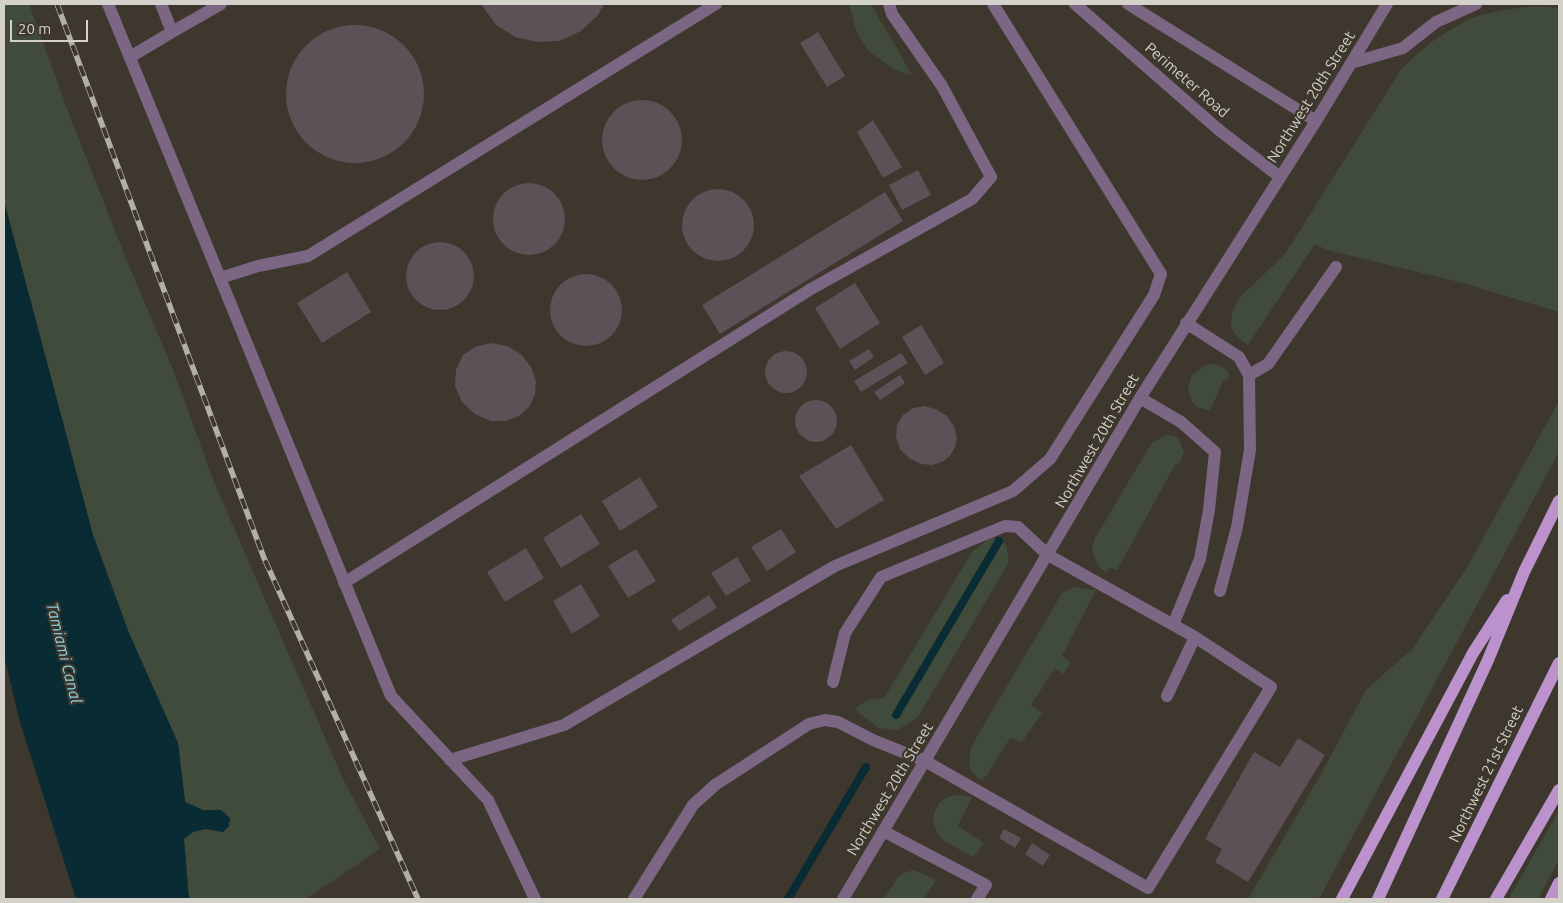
<!DOCTYPE html>
<style>
body{margin:0}
#map{position:relative;width:1563px;height:903px;overflow:hidden;background:#3d372d;font-family:Ubuntu,sans-serif}
canvas{display:block}
.frame{position:absolute;inset:0;border:5px solid #d4d1ca;pointer-events:none}
.scale{position:absolute;left:10px;top:20px;width:78px;height:22px;box-sizing:border-box;border:2px solid #d4d1ca;border-top:0;padding-left:6px;font-size:15px;line-height:18px;white-space:nowrap;color:#d4d1ca;-webkit-text-stroke:4px #3d372d;paint-order:stroke}
</style>
<div id="map">
<canvas width="1563" height="903"></canvas>
<div class="frame"></div>
<div class="scale">20 m</div>
</div>
<script>
const g = document.querySelector('canvas').getContext('2d');
g.lineJoin = 'round';
function fillPath(path, color) {
  g.fillStyle = color;
  g.fill(path, 'evenodd');
}
function shape(rows) {
  const path = new Path2D();
  for (const r of rows) {
    if (r.length === 3) {
      path.moveTo(r[0] + r[2], r[1]);
      path.arc(r[0], r[1], r[2], 0, 2 * Math.PI);
      continue;
    }
    path.moveTo(r[0], r[1]);
    for (let i = 2; i < r.length; i += 2) path.lineTo(r[i], r[i + 1]);
  }
  return path;
}
function stroke(path, color, width, dash) {
  g.strokeStyle = color;
  g.lineWidth = width;
  g.lineCap = dash ? 'butt' : 'round';
  g.setLineDash(dash || []);
  g.stroke(path);
}
function label(font, color, halo, rows, align = 'center') {
  g.font = font + ' Ubuntu,sans-serif';
  g.lineWidth = 4.5;
  g.setLineDash([]);
  g.textBaseline = 'middle';
  g.strokeStyle = halo;
  g.fillStyle = color;
  for (const [text, x, y, turn = 0] of rows) {
    g.save();
    g.translate(x, y);
    g.rotate((+turn || 0) * Math.PI / 180);
    g.textAlign = isNaN(turn) ? turn : align;
    if (halo) g.strokeText(text, 0, 0);
    g.fillText(text, 0, 0);
    g.restore();
  }
}
const green = shape([
 [4,4,29,4,69,114,127,261,174,372,214,482,343,779,380,849,306,899,189,899,184,839,193,832,205,829,223,832,221,810,203,810,185,802,178,743,129,633,93,535,4,201],
 [849,4,871,4,912,75,895,70,868,51,856,31],
 [1535,6,1559,8,1559,312,1463,283,1327,250,1315,244,1248,345,1242,341,1235,334,1231,326,1232,313,1238,299,1282,257,1292,243,1402,68,1430,43,1470,18,1503,10],
 [1208,364,1218,365,1227,370,1230,378,1223,381,1210,411,1197,407,1192,402,1188,389,1192,375],
 [1559,401,1559,452,1319,899,1248,899,1321,774,1366,690,1413,648,1466,569],
 [1164,436,1172,435,1178,438,1184,452,1181,462,1175,465,1117,570,1110,568,1106,573,1098,566,1092,549,1095,538,1151,444],
 [991,537,1006,544,1009,562,918,717,898,730,879,728,854,709,868,700,884,698,972,552],
 [1073,587,1096,590,1062,656,1071,662,1063,674,1055,668,1031,705,1042,713,1022,742,1010,738,987,775,982,780,978,778,972,772,969,764,971,747,1062,593],
 [958,795,972,797,958,826,984,843,973,857,946,842,939,836,933,822,934,813,939,803,947,797],
 [1559,811,1559,860,1538,899,1508,899],
 [915,870,936,880,924,899,884,899,898,877,906,872]
]);
const water = shape([
 [4,201,93,535,129,633,178,743,185,802,203,810,221,810,230,818,229,826,223,832,205,829,193,832,184,839,189,899,76,899,20,722,4,656]
]);
const stream = shape([
 [896,715,999,541],
 [788,899,866,767]
]);
const building = shape([
 [481,4,604,4,598,15,581,31,560,41,537,42,515,37,496,25],
 [355,94,69],
 [818,32,845,76,827,87,800,43],
 [642,140,40],
 [873,120,902,167,883,178,857,132],
 [918,170,931,195,902,210,889,185],
 [529,219,36],
 [718,225,36],
 [885,192,903,221,720,334,702,305],
 [440,276,34],
 [347,272,371,312,322,343,297,303],
 [586,310,36],
 [855,283,880,323,840,349,815,308],
 [921,325,944,363,925,375,902,337],
 [491,343,507,346,521,354,531,367,536,382,535,395,529,407,519,416,506,421,491,421,475,414,462,402,455,386,456,370,463,355,475,347],
 [869,349,874,357,855,370,849,361],
 [786,372,21],
 [901,353,908,363,861,392,854,381],
 [900,375,905,383,880,400,874,392],
 [816,421,21],
 [924,406,936,409,947,416,954,426,957,437,955,447,950,456,942,462,932,465,921,464,909,458,900,449,896,437,897,425,903,415,913,408],
 [851,445,884,500,836,529,799,476],
 [640,477,658,507,620,531,602,501],
 [581,514,600,544,561,568,543,538],
 [781,529,796,552,767,571,751,547],
 [526,548,544,578,505,602,487,572],
 [636,549,656,581,628,598,608,566],
 [737,557,751,581,726,596,711,573],
 [581,584,600,616,572,634,553,601],
 [709,595,717,608,679,631,671,620],
 [1298,738,1325,755,1248,882,1215,862,1222,849,1205,839,1254,752,1280,767],
 [1004,829,1021,838,1015,848,999,838],
 [1032,843,1050,855,1043,866,1025,854]
]);
const minor = shape([
 [108,4,391,696,488,800,535,899],
 [1075,4,1219,130,1280,177],
 [1128,4,1316,121],
 [172,32,221,4],
 [130,57,172,32,161,4],
 [1351,63,1403,48,1436,22,1476,4],
 [220,278,258,266,308,256,716,4],
 [1186,323,1239,357,1249,375,1250,450,1237,527,1220,591],
 [1249,375,1268,364,1336,267],
 [1140,398,1181,422,1215,452,1209,510,1200,559,1173,625],
 [344,583,811,289,972,199,991,177,942,86,892,14,889,4],
 [1167,696,1195,637],
 [450,760,564,725,835,566,1013,491,1050,459,1154,295,1161,274,993,4],
 [883,831,986,885,977,899],
 [634,899,693,805,715,785,809,724,825,720,838,722,873,740,925,761,1148,888,1271,687,1195,637,1048,555,1018,527,1005,526,881,577,845,633,833,682],
 [843,899,1140,398,1316,121,1387,4]
]);
const major = shape([
 [1342,899,1473,653,1507,600],
 [1378,899,1488,660,1524,572,1559,501],
 [1442,899,1559,663],
 [1496,899,1559,790],
 [1551,899,1559,883]
]);
const rail = shape([
 [57,4,264,558,418,899]
]);
const streetNames = [
 ["Perimeter Road",1187,80,41],
 ["Northwest 20th Street",1311,97,-58],
 ["Northwest 20th Street",1097,441,-60],
 ["Northwest 21st Street",1486,774,-64],
 ["Northwest 20th Street",890,789,-59]
];
const waterNames = [
 ["Tamiami Canal",64,653,76]
];
fillPath(green, '#404b3b');
fillPath(water, '#092b33');
stroke(stream, '#092b33', 8);
fillPath(building, '#5d5056');
stroke(minor, '#7b6683', 12);
stroke(major, '#bc92cc', 12);
stroke(rail, '#b2afa7', 5.5);
stroke(rail, '#3d372d', 4, [11]);
label('15px', '#d4d1ca', '#3d372d', streetNames);
label('italic 16px', '#88d5e9', '#3d372d', waterNames);
</script>
